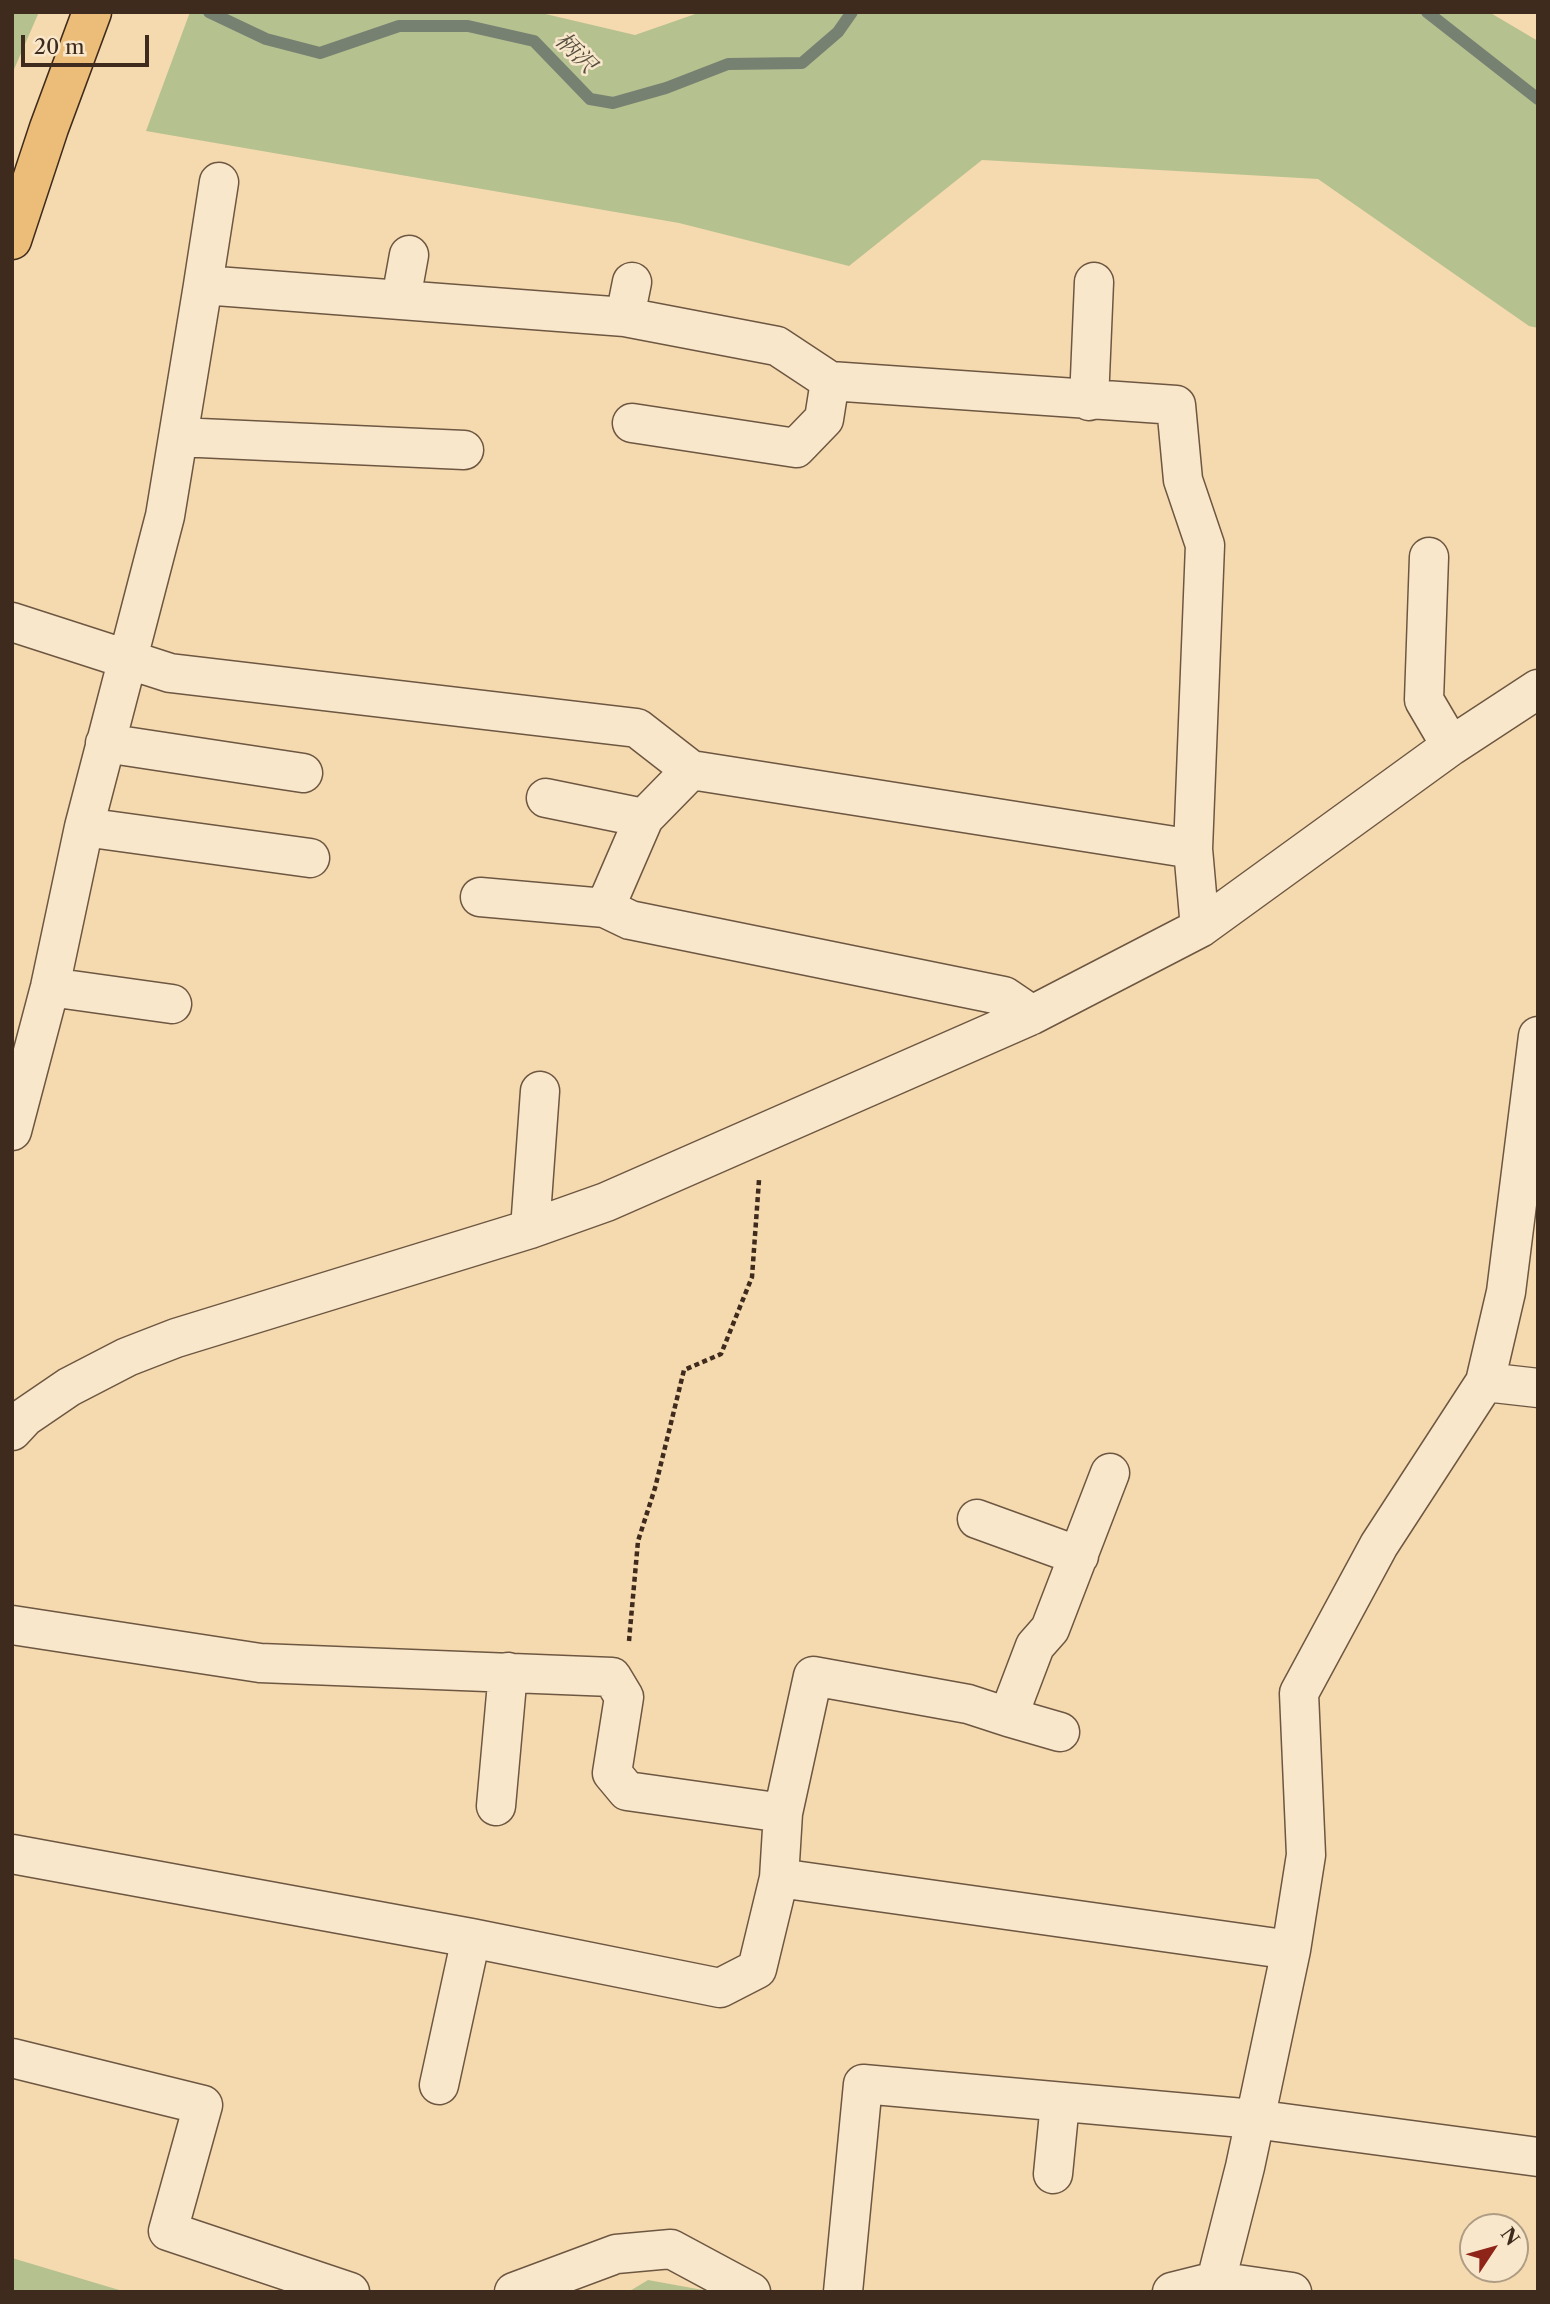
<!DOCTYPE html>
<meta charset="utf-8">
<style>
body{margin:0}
#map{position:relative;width:1550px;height:2304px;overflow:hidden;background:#f6daaf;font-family:"Libre Caslon Text",serif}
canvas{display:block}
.frame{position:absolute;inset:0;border:14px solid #3f2b1d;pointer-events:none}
.north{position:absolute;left:1459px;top:2213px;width:70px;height:70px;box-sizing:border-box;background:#f9e7cb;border:2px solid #af9c85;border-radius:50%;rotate:54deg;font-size:19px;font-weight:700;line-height:28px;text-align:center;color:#3f2b1d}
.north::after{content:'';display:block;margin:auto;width:24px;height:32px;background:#8f2418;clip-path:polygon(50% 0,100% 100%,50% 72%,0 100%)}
.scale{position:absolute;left:21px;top:35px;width:128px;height:32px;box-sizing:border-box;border:4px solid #3f2b1d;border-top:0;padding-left:9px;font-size:21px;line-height:24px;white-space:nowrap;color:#3f2b1d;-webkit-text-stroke:5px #f9e7cb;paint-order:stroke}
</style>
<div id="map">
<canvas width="1550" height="2304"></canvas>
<div class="frame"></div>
<div class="north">N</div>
<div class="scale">20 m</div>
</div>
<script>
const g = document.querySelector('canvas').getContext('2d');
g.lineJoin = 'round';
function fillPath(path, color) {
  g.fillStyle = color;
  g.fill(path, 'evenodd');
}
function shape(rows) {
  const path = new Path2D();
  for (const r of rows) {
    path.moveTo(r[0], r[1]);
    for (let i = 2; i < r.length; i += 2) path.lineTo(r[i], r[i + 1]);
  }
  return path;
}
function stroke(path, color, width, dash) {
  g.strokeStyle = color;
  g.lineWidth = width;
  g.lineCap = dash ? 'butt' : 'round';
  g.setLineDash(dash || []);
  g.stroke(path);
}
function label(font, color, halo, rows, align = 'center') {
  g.font = font + ' "Libre Caslon Text","Noto Serif JP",serif';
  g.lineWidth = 5;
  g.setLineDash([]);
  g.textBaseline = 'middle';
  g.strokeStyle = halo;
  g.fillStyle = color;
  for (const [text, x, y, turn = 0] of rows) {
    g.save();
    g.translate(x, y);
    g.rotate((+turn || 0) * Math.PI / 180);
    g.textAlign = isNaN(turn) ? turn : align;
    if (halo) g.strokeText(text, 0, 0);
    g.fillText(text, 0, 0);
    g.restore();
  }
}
const green = shape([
 [12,12,39,12,12,74],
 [190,12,537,12,635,35,701,12,1489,12,1538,41,1538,328,1529,326,1318,179,982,160,849,266,679,223,146,131],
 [12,2258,126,2292,12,2292],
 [648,2280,714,2292,628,2292]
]);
const stream = shape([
 [209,12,266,39,320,53,399,26,468,26,534,41,590,99,613,103,666,88,728,64,802,63,838,32,852,12],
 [1427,12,1538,99]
]);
const path = shape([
 [629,1641,638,1541,655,1488,684,1370,721,1354,752,1277,759,1180]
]);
const minor = shape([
 [203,285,219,182],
 [401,299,409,255],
 [625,317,632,282],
 [1089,401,1094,282],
 [632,423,796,448,824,419,830,381],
 [178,437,464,450],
 [1429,557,1424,700,1451,746],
 [12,622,170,673,637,728,691,770,1193,849],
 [105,743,303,773],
 [546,798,644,818],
 [84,827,310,858],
 [480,897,605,908,630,920,1004,996,1032,1015],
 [605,908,644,818,691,770],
 [50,987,172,1004],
 [12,1131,50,987,84,827,165,516,203,285,625,317,777,346,830,381,1176,405,1183,480,1205,545,1193,849,1200,928],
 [530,1229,540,1091],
 [1485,1382,1538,1388],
 [12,1431,25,1417,69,1387,127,1357,176,1338,530,1229,606,1202,1032,1015,1200,928,1451,746,1538,689],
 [977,1519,1079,1556],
 [12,1625,260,1663,612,1677,624,1697,612,1773,627,1791,783,1813],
 [1008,1717,1060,1732],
 [496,1806,508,1672],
 [12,1854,471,1938,720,1988,757,1969,779,1878,783,1813,813,1676,968,1704,1008,1717,1035,1646,1050,1629,1110,1473],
 [779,1878,1291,1950],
 [12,2058,203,2105,168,2231,350,2292],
 [439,2085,471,1938],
 [1053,2174,1060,2103],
 [1216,2281,1292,2292],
 [514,2292,616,2254,671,2249,751,2292],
 [843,2292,863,2084,1254,2119,1538,2157],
 [1172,2292,1216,2281,1245,2167,1291,1950,1306,1855,1299,1693,1379,1545,1485,1382,1506,1292,1538,1036]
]);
const highway = shape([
 [12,240,49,128,92,12]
]);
const waterNames = [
 ["柄沢",575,53,45]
];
fillPath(green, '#b6c190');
stroke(stream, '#778172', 12);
stroke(minor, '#6d5742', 41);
stroke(highway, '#3f2b1d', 41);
stroke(path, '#3f2b1d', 4.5, [5, 3.5]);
stroke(minor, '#f9e7cb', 38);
stroke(highway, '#ebbd78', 38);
label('italic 23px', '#564f40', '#f9e7cb', waterNames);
</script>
